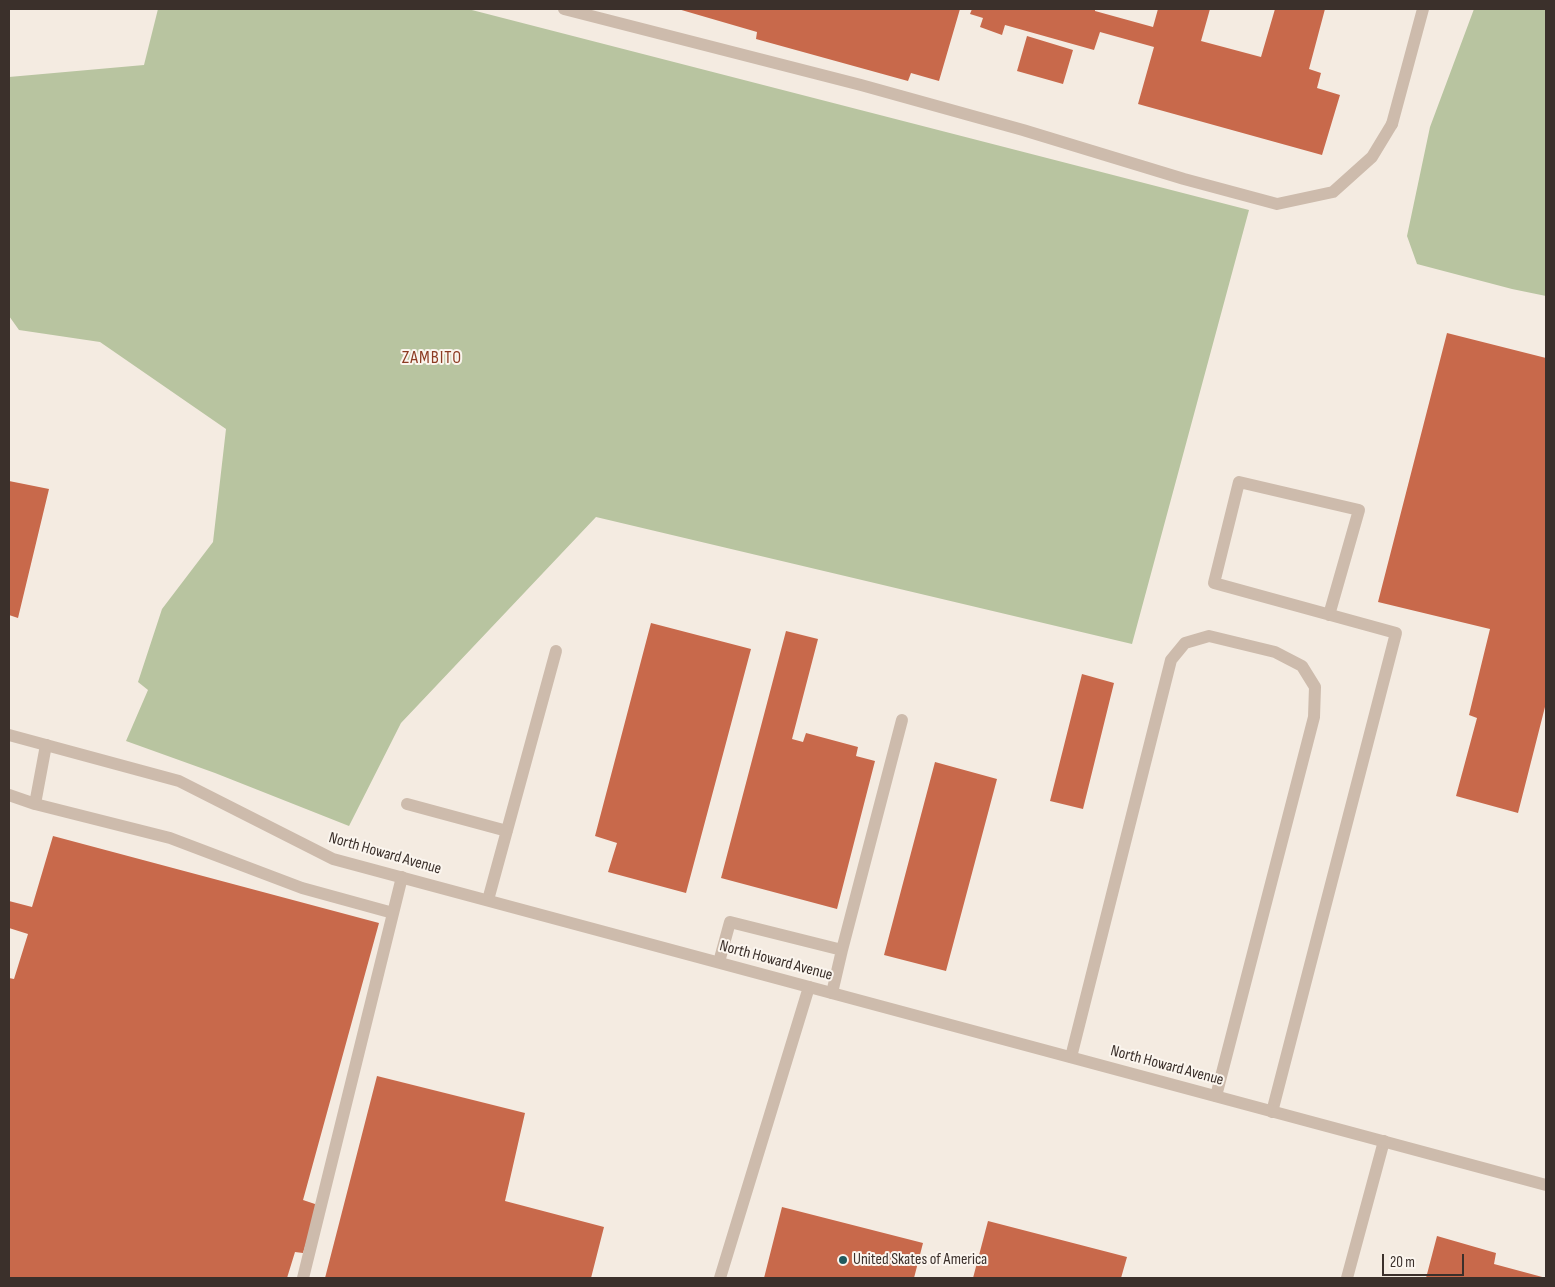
<!DOCTYPE html>
<style>
body{margin:0}
#map{position:relative;width:1555px;height:1287px;overflow:hidden;background:#f4ebe1;font-family:"Sofia Sans Condensed",sans-serif}
canvas{display:block}
.frame{position:absolute;inset:0;border:10px solid #3b302b;pointer-events:none}
.scale{position:absolute;left:1382px;top:1254px;width:82px;height:22px;box-sizing:border-box;border:2px solid #3b302b;border-top:0;padding-left:6px;font-size:15px;line-height:18px;white-space:nowrap;color:#3b302b;-webkit-text-stroke:4px #fbf5ee;paint-order:stroke}
</style>
<div id="map">
<canvas width="1555" height="1287"></canvas>
<div class="frame"></div>
<div class="scale">20 m</div>
</div>
<script>
const g = document.querySelector('canvas').getContext('2d');
g.lineJoin = 'round';
function fillPath(path, color) {
  g.fillStyle = color;
  g.fill(path, 'evenodd');
}
function shape(rows) {
  const path = new Path2D();
  for (const r of rows) {
    path.moveTo(r[0], r[1]);
    for (let i = 2; i < r.length; i += 2) path.lineTo(r[i], r[i + 1]);
  }
  return path;
}
function stroke(path, color, width, dash) {
  g.strokeStyle = color;
  g.lineWidth = width;
  g.lineCap = dash ? 'butt' : 'round';
  g.setLineDash(dash || []);
  g.stroke(path);
}
function label(font, color, halo, rows, align = 'center') {
  g.font = font + ' "Sofia Sans Condensed",sans-serif';
  g.lineWidth = 4;
  g.setLineDash([]);
  g.textBaseline = 'middle';
  g.strokeStyle = halo;
  g.fillStyle = color;
  for (const [text, x, y, turn = 0] of rows) {
    g.save();
    g.translate(x, y);
    g.rotate((+turn || 0) * Math.PI / 180);
    g.textAlign = isNaN(turn) ? turn : align;
    if (halo) g.strokeText(text, 0, 0);
    g.fillText(text, 0, 0);
    g.restore();
  }
}
const green = shape([
 [158,9,468,9,1249,210,1132,644,596,517,401,723,349,826,215,773,126,741,148,690,138,682,162,609,213,542,226,429,100,342,19,330,9,316,9,77,144,65],
 [1474,9,1546,9,1546,296,1512,289,1417,264,1407,236,1430,127]
]);
const building = shape([
 [678,9,960,9,939,81,911,73,908,81,756,39,757,32],
 [972,9,1095,9,1095,11,1153,27,1158,9,1210,9,1201,41,1261,57,1275,9,1325,9,1309,69,1321,73,1317,88,1340,95,1322,155,1138,104,1154,47,1100,32,1094,50,1005,25,1002,35,980,27,983,18,970,14],
 [1027,36,1073,50,1063,84,1017,71],
 [1447,333,1546,358,1546,703,1518,813,1456,796,1477,718,1469,715,1490,629,1378,602],
 [9,481,49,489,18,618,9,615],
 [651,623,751,649,686,893,608,872,617,843,595,836],
 [786,631,818,639,792,739,803,742,806,733,858,747,856,756,875,761,837,909,721,878],
 [1082,674,1114,683,1083,809,1050,801],
 [935,762,997,779,946,971,884,955],
 [53,836,379,923,303,1200,318,1205,303,1253,295,1252,287,1278,9,1278,9,978,14,979,28,934,9,928,9,901,32,907],
 [377,1076,525,1113,505,1201,604,1227,591,1278,325,1278],
 [782,1207,923,1243,914,1278,764,1278],
 [988,1221,1127,1257,1121,1278,973,1278],
 [1437,1236,1496,1253,1494,1264,1546,1278,1426,1278]
]);
const service = shape([
 [564,9,861,85,1023,130,1184,179,1277,204,1333,192,1372,157,1392,124],
 [9,795,35,804,46,745],
 [35,804,170,838,302,888,393,913],
 [407,804,507,831],
 [488,900,556,651],
 [842,950,902,720],
 [719,962,730,922,842,950,832,993],
 [1071,1057,1171,660,1185,643,1209,636,1275,652,1302,666,1315,687,1314,717,1216,1096],
 [1272,1112,1396,633,1214,583,1239,482,1359,510,1329,615],
 [303,1278,402,877],
 [720,1278,809,987],
 [1347,1278,1384,1141]
]);
const minor = shape([
 [1392,124,1423,9]
]);
const tertiary = shape([
 [9,735,179,781,333,859,1546,1185]
]);
const markers = [
 [843,1260,5,"#1f5a5e"]
];
const streetNames = [
 ["North Howard Avenue",385,854,16],
 ["North Howard Avenue",776,961,15],
 ["North Howard Avenue",1167,1066,15]
];
const poiNames = [
 ["United Skates of America",853,1260]
];
const neighbourhoodNames = [
 ["ZAMBITO",432,358]
];
fillPath(green, '#b8c4a0');
fillPath(building, '#c8694b');
stroke(service, '#cdbbac', 12);
stroke(minor, '#cdbbac', 12);
stroke(tertiary, '#cdbbac', 12);
for (const [x, y, r, color] of markers) {
  const dot = new Path2D();
  dot.arc(x, y, r, 0, 2 * Math.PI);
  g.fillStyle = color;
  g.fill(dot);
  stroke(dot, '#fbf5ee', 2);
}
label('16px', '#3b302b', '#fbf5ee', streetNames);
label('16px', '#3b302b', '#fbf5ee', poiNames, 'left');
g.letterSpacing = '1px';
label('18px', '#8c3b22', '#fbf5ee', neighbourhoodNames);
g.letterSpacing = '0px';
</script>
